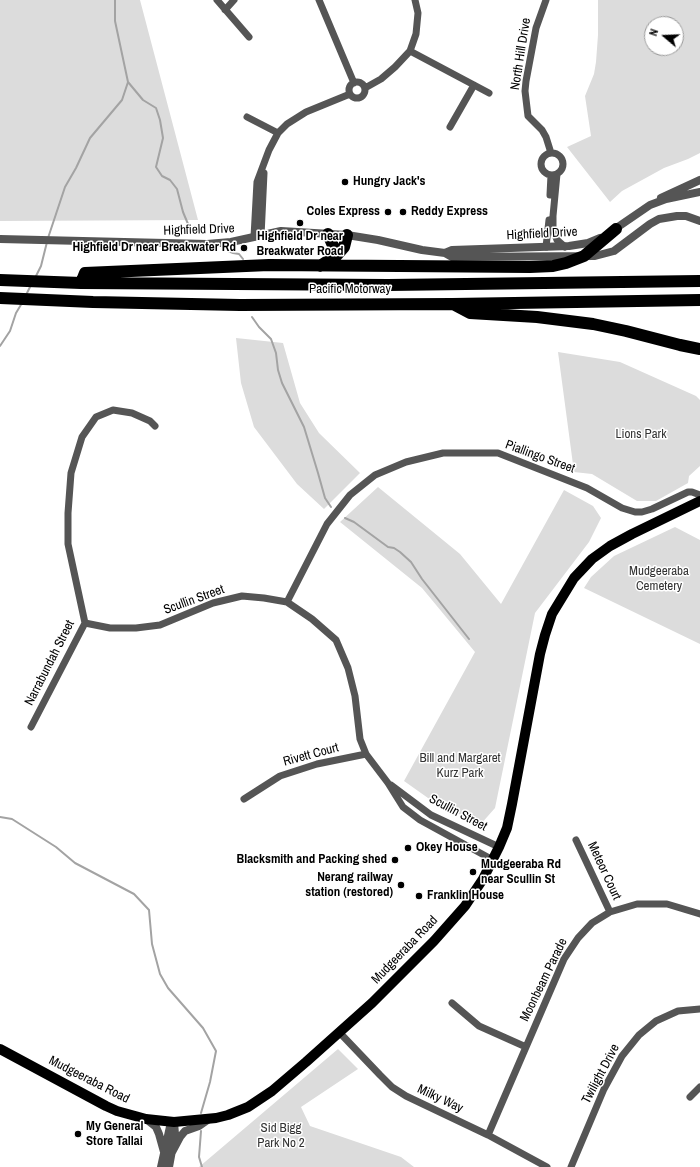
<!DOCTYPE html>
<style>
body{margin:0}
#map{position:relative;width:700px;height:1167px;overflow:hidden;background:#fff;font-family:"Archivo Narrow",sans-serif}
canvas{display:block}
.north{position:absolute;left:644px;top:16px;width:40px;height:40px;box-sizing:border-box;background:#fff;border:1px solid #999;border-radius:50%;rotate:289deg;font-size:11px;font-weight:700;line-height:16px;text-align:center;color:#000}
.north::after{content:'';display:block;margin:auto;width:14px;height:18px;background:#000;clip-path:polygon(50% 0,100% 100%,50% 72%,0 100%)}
</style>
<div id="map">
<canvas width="700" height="1167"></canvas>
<div class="north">N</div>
</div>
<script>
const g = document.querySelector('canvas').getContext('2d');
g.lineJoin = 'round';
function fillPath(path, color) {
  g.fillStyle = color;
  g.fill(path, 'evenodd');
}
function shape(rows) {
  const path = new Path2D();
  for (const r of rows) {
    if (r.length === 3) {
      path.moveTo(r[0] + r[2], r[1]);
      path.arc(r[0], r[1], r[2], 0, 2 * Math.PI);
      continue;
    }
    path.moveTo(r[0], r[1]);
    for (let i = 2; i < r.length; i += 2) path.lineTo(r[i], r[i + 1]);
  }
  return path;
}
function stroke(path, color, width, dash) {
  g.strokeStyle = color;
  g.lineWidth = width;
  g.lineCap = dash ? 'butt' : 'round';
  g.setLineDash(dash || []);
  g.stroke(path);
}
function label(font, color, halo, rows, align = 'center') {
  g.font = font + ' "Archivo Narrow",sans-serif';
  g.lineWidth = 3;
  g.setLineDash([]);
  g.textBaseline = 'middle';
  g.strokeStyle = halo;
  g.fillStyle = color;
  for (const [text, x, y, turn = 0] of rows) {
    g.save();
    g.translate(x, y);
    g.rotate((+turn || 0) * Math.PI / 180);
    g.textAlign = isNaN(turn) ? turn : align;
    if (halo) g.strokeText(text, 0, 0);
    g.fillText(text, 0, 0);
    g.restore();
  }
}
const green = shape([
 [0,0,140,0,198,220,0,221],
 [598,0,700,0,700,153,688,159,664,168,622,191,610,202,567,147,591,136,585,96,594,74,596,62,598,35],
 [652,24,676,24,676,48,652,48],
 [236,338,283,343,300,403,319,433,360,473,324,509,297,484,254,427,241,383],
 [558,352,620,362,696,396,700,400,700,466,689,476,688,483,656,501,637,501,592,474,574,472],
 [378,487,460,554,501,604,564,490,593,506,601,518,589,542,535,613,495,808,480,825,428,798,404,781,475,652,422,588,340,522],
 [675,527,700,540,700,644,584,588,591,577,614,556],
 [338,1049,358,1069,301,1107,310,1126,401,1157,414,1167,199,1167]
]);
const stream = shape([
 [128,82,143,100,156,108,160,120,163,138,156,167,162,176,170,180,177,189,183,212,188,224,195,231],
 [48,238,65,187,76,168,90,138,122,100,128,82,115,21,115,0],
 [228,251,233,253,239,254,243,259],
 [35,278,41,266,47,242],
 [26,295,31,285],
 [252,317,259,327,271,339,276,353,278,370,282,383,304,427,318,473,325,498,331,507],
 [0,346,10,331,16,313,22,303],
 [345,518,354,522,388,547,394,548,400,552,411,562,422,579,469,639],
 [0,817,12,819,56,847,75,863,134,894,149,910,152,944,160,974,168,988,203,1028,216,1051,210,1082,201,1113],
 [201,1131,199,1157,202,1167]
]);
const minor = shape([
 [217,0,249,37],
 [319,0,354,83],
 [546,0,536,28,526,81,525,91,528,116,542,130,546,137,551,153],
 [225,10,234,0],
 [410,51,489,93],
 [357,90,8],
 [365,88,381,79,395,67,410,51,416,34,418,13,415,0],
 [247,117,278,133],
 [450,127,474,85],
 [552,164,11],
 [557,174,553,216,553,229,557,240,565,247],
 [550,195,551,175],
 [261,236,264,173],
 [254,237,257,182,269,150,278,133,287,124,306,112,350,94],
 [546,247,549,220],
 [287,602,327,524,350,495,375,475,406,462,443,453,498,453,587,488,622,508,635,512,642,512,652,509,688,492,692,492,700,495],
 [85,623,110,628,136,628,160,625,213,603,242,596,264,598,287,602,312,619,336,640,348,668,355,696,360,739,366,754,388,783,403,807,420,820,493,860],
 [31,727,85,623,68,544,68,513,71,473,82,437,96,417,113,410,132,413,150,421,155,426],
 [391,785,431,815,499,847],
 [244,799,280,776,317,764,366,754],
 [576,840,610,912],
 [452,1003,479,1026,526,1047],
 [339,1032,380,1075,392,1087,406,1096,488,1135,547,1167],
 [690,1097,700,1087],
 [488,1135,564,959,578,938,592,923,610,912,637,904,667,904,700,914],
 [571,1167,604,1089,622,1056,639,1035,656,1021,678,1011,700,1009]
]);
const tertiary = shape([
 [661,198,700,180],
 [612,231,650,205,666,199,700,192],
 [0,239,207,244,231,242,281,231,347,235,378,240,422,250,445,253,452,257,595,256,614,251,650,224,659,219,677,216,686,216,700,221],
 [445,253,452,250,569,246,588,243,600,238],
 [146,1119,156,1127,159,1134,164,1152],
 [172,1152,180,1137,185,1131,199,1126,209,1119],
 [161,1167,171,1122],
 [169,1167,175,1134,174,1122]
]);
const primary = shape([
 [0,1049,106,1106,117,1111,146,1119,174,1122,216,1118,228,1115,248,1107,272,1091,306,1062,372,1003,434,941,465,906,483,879,499,847,507,828,512,804,540,654,545,635,552,614,574,578,592,559,610,546,632,534,700,501]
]);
const motorway = shape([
 [337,255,344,247,347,235],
 [320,266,337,255,328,234],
 [0,280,81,283,388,285,700,281],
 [81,283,85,273,269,265,530,267,553,266,566,263,584,256,616,229],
 [0,298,93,302,240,305,452,304,700,300],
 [453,304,470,313,537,317,593,324,626,331,680,345,700,349]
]);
const markers = [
 [345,182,4,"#000"],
 [388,212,4,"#000"],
 [403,212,4,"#000"],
 [300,223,4,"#000"],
 [244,248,4,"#000"],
 [408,848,4,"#000"],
 [395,860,4,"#000"],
 [473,872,4,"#000"],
 [401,885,4,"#000"],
 [419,896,4,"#000"],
 [78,1134,4,"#000"]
];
const streetNames = [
 ["North Hill Drive",521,54,-81],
 ["Highfield Drive",199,230,-2],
 ["Highfield Drive",542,234,-3],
 ["Pacific Motorway",350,290],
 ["Piallingo Street",540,457,20],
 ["Scullin Street",194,600,-20],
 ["Narrabundah Street",50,663,-63],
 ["Rivett Court",311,755,-15],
 ["Scullin Street",458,813,28],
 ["Meteor Court",604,871,65],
 ["Mudgeeraba Road",405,950,-46],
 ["Moonbeam Parade",544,980,-64],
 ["Twilight Drive",601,1074,-62],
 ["Mudgeeraba Road",89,1080,27],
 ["Milky Way",440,1099,25]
];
const poiNames = [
 ["Hungry Jack's",353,182],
 ["Coles Express",380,212,"right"],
 ["Reddy Express",411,212],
 ["Highfield Dr near",300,237,"center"],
 ["Breakwater Road",300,252,"center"],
 ["Highfield Dr near Breakwater Rd",236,248,"right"],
 ["Okey House",416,848],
 ["Blacksmith and Packing shed",387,860,"right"],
 ["Mudgeeraba Rd",481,865],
 ["near Scullin St",481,880],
 ["Nerang railway",393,878,"right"],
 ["station (restored)",393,893,"right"],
 ["Franklin House",427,896],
 ["My General",86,1127],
 ["Store Tallai",86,1142]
];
const parkNames = [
 ["Lions Park",641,435],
 ["Mudgeeraba",659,572],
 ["Cemetery",659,587],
 ["Bill and Margaret",460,759],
 ["Kurz Park",460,774],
 ["Sid Bigg",281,1129],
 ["Park No 2",281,1144]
];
fillPath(green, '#dcdcdc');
stroke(stream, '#a3a3a3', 2);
stroke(minor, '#555', 7);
stroke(tertiary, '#555', 8);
stroke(primary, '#000', 10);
stroke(motorway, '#000', 12);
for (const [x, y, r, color] of markers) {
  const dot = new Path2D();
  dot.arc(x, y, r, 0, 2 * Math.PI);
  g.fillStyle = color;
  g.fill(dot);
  stroke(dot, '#fff', 1.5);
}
label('13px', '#000', '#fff', streetNames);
label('bold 13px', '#000', '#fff', poiNames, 'left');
label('13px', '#333', '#fff', parkNames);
</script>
